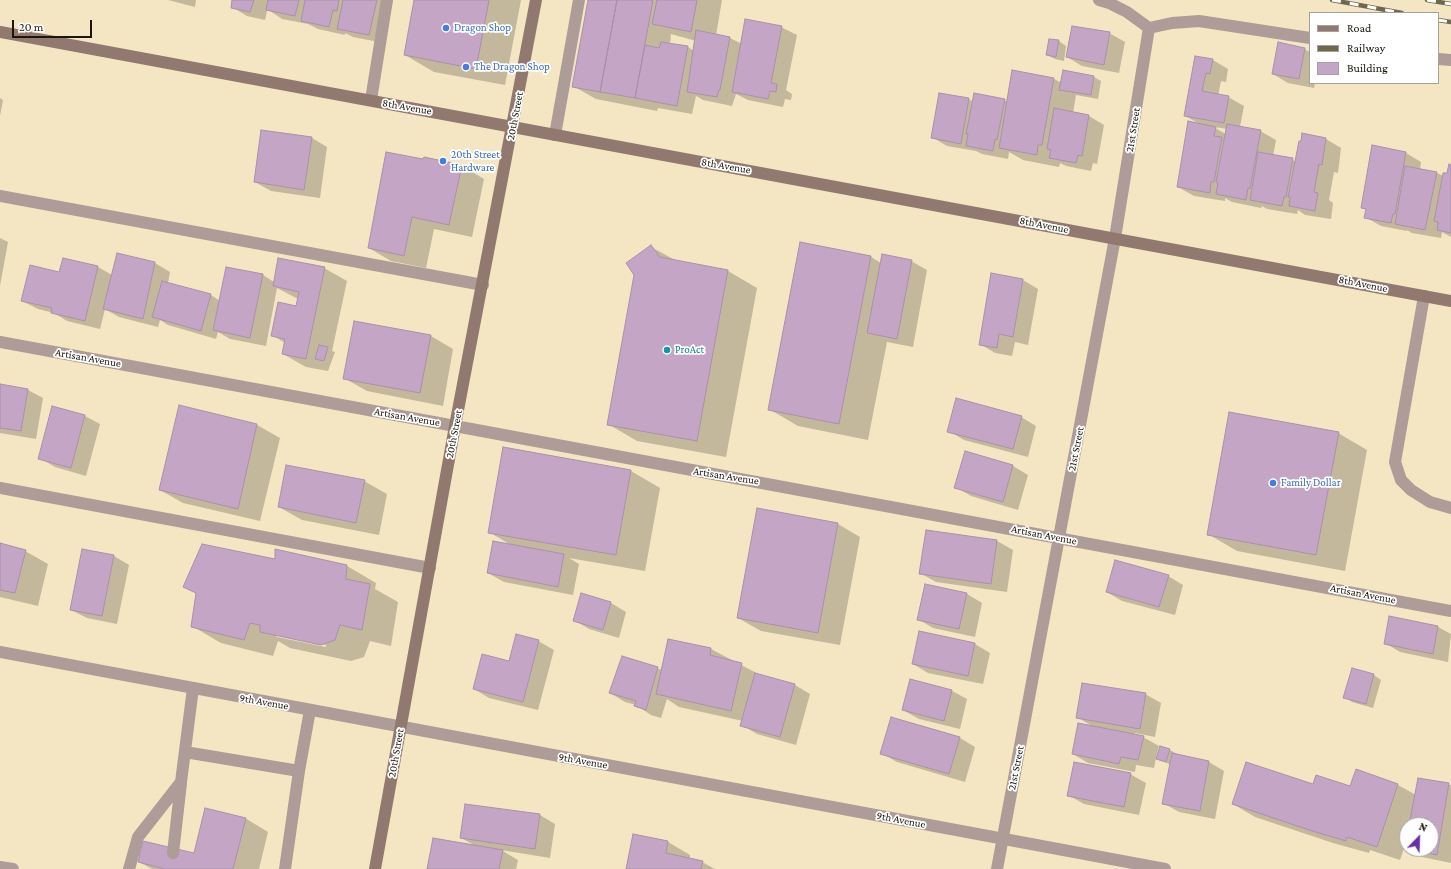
<!DOCTYPE html>
<style>
body{margin:0}
#map{position:relative;width:1451px;height:869px;overflow:hidden;background:#f4e6c3;font-family:"Crimson Pro",serif}
canvas{display:block}
.legend{position:absolute;left:1309px;top:12px;width:130px;height:72px;box-sizing:border-box;background:#fff;border:1px solid #a4a29d;margin:0;padding:5px 7px;list-style:none;font-size:12px;color:#1b1609}
.legend li{display:flex;align-items:center;gap:8px;height:20px}
.legend b{width:20px;border:1px solid #a4a29d}
.north{position:absolute;left:1399px;top:817px;width:40px;height:40px;box-sizing:border-box;background:#fff;border:1px solid #a4a29d;border-radius:50%;rotate:23deg;font-size:11px;font-weight:700;line-height:16px;text-align:center;color:#1b1609}
.north::after{content:'';display:block;margin:auto;width:14px;height:18px;background:#6831a7;clip-path:polygon(50% 0,100% 100%,50% 72%,0 100%)}
.scale{position:absolute;left:12px;top:20px;width:80px;height:18px;box-sizing:border-box;border:2px solid #1b1609;border-top:0;padding-left:5px;font-size:12px;line-height:14px;white-space:nowrap;color:#1b1609;-webkit-text-stroke:3px #fff;paint-order:stroke}
</style>
<div id="map">
<canvas width="1451" height="869"></canvas>
<ul class="legend">
<li><b style="height:5px;background:#917970"></b>Road</li>
<li><b style="height:5px;background:#706751"></b>Railway</li>
<li><b style="height:11px;background:#c4a5c5"></b>Building</li>
</ul>
<div class="north">N</div>
<div class="scale">20 m</div>
</div>
<script>
const g = document.querySelector('canvas').getContext('2d');
g.lineJoin = 'round';
function fillPath(path, color) {
  g.fillStyle = color;
  g.fill(path, 'evenodd');
}
function shape(rows) {
  const path = new Path2D();
  for (const r of rows) {
    path.moveTo(r[0], r[1]);
    for (let i = 2; i < r.length; i += 2) path.lineTo(r[i], r[i + 1]);
  }
  return path;
}
function stroke(path, color, width, dash) {
  g.strokeStyle = color;
  g.lineWidth = width;
  g.lineCap = dash ? 'butt' : 'round';
  g.setLineDash(dash || []);
  g.stroke(path);
}
function label(font, color, halo, rows, align = 'center') {
  g.font = font + ' "Crimson Pro",serif';
  g.lineWidth = 3.5;
  g.setLineDash([]);
  g.textBaseline = 'middle';
  g.strokeStyle = halo;
  g.fillStyle = color;
  for (const [text, x, y, turn = 0] of rows) {
    g.save();
    g.translate(x, y);
    g.rotate((+turn || 0) * Math.PI / 180);
    g.textAlign = isNaN(turn) ? turn : align;
    if (halo) g.strokeText(text, 0, 0);
    g.fillText(text, 0, 0);
    g.restore();
  }
}
const shadow = shape([
 [168,0,196,0,195,7],
 [233,0,393,0,384,43,353,37,345,33,345,35,318,29,308,24,282,19,270,11,267,11,265,20,247,16,232,7],
 [415,0,521,0,505,85,434,72,405,55],
 [589,0,722,0,716,35,730,38,742,44,781,27,797,35,786,90,792,94,791,100,785,99,783,107,748,100,736,94,732,106,703,100,696,96,692,114,658,108,657,111,596,99,573,86],
 [671,34,696,41,694,51,688,47,670,44],
 [1109,33,1125,42,1119,73,1082,66,1067,57],
 [1059,41,1066,46,1064,61,1055,59,1047,55],
 [1304,49,1310,52,1310,83,1315,83,1314,88,1288,83,1273,74],
 [1196,57,1213,60,1228,69,1226,82,1221,81,1218,96,1228,97,1244,106,1240,127,1260,131,1276,140,1273,156,1296,161,1326,139,1341,148,1338,173,1334,172,1329,200,1333,203,1331,219,1305,215,1298,210,1297,214,1267,209,1262,206,1261,208,1232,202,1225,198,1225,201,1194,196,1178,187,1200,124,1185,116],
 [1215,127,1227,129,1226,134,1215,128],
 [1013,71,1054,79,1062,83,1064,71,1094,77,1101,81,1098,99,1076,95,1073,113,1089,116,1104,125,1097,164,1093,163,1091,171,1066,166,1060,163,1059,167,1023,160,1009,152,1008,159,982,154,976,151,947,146,932,137,969,99,973,102,1004,100,1008,102],
 [0,98,3,100,0,116],
 [312,138,327,147,320,198,271,191,255,182],
 [1373,147,1406,153,1421,162,1420,169,1437,173,1443,176,1448,174,1451,166,1451,237,1442,232,1441,238,1412,233,1407,230,1407,231,1381,226,1365,217,1367,210,1362,208],
 [462,166,484,179,472,237,434,229,426,268,391,261,369,248],
 [0,238,8,242,0,286],
 [801,244,871,257,881,263,911,261,927,270,913,347,887,342,868,440,798,426,769,409],
 [651,247,677,261,728,271,757,288,726,457,637,441,608,424,635,274],
 [117,254,155,263,170,272,168,283,211,295,220,301,227,268,263,275,274,282,324,268,347,281,332,351,335,352,328,371,306,367,283,354,285,343,272,335,297,307,298,299,277,288,266,346,230,339,218,332,216,339,168,325,160,320,158,327,119,317,105,309,100,329,67,321,54,313,38,309,22,301,60,274,64,259,98,267,112,275],
 [1023,280,1038,289,1028,345,1015,342,1012,356,995,353,980,344],
 [431,336,453,349,443,406,367,391,344,378],
 [0,385,28,390,43,398,36,439,0,433],
 [180,407,257,425,280,438,260,521,183,503,160,490],
 [85,416,100,424,86,476,55,467,40,458],
 [1021,417,1036,426,1028,457,964,440,949,431],
 [1338,433,1367,450,1345,571,1237,551,1208,534],
 [966,452,1013,466,1028,475,1018,510,971,496,956,487],
 [631,471,660,488,645,571,569,558,579,564,573,595,504,582,488,573,511,545,489,532],
 [364,481,387,494,379,535,302,520,279,507],
 [838,524,860,537,840,645,761,631,738,618],
 [927,531,997,541,1013,550,1007,592,936,582,920,573],
 [0,544,25,551,48,564,38,606,0,597],
 [83,550,114,556,129,565,117,624,87,618,71,610],
 [276,550,347,566,376,583,375,589,398,602,391,646,370,641,364,657,351,661,290,648,278,641,273,656,221,643,192,626,197,594,184,587,276,560],
 [275,634,326,645,326,647,277,637],
 [1168,576,1183,585,1175,615,1122,601,1107,592],
 [926,585,967,594,982,603,975,637,933,628,918,619],
 [582,595,611,603,626,612,619,638,589,629,574,620],
 [1390,617,1438,627,1451,634,1448,662,1400,652,1385,643],
 [920,632,975,644,990,653,983,684,928,673,913,664],
 [668,640,711,649,764,677,795,685,810,694,796,745,757,734,742,725,743,721,679,707,667,699,661,718,651,715,636,705,625,702,610,693,622,657,662,670],
 [538,641,554,650,538,710,489,698,474,689],
 [1353,669,1374,675,1381,680,1373,708,1352,702,1345,697],
 [911,681,952,691,967,699,960,729,919,719,903,710],
 [1145,694,1161,703,1155,737,1135,733,1134,735,1143,737,1159,746,1156,757,1170,750,1177,754,1209,762,1224,771,1215,819,1179,812,1163,803,1171,765,1156,758,1154,768,1136,765,1135,772,1088,763,1073,754,1092,726,1077,717],
 [960,738,975,747,965,782,897,762,881,753],
 [1357,770,1398,785,1416,795,1418,779,1451,785,1451,863,1422,857,1407,849,1431,849,1431,825,1407,825,1407,840,1400,860,1370,850,1369,853,1333,843,1255,817,1233,804,1314,785,1351,788],
 [1130,774,1146,783,1139,815,1084,804,1068,795],
 [540,815,555,824,550,858,501,850,518,860,516,869,428,869,476,846,461,838],
 [245,818,268,832,259,869,152,869,139,862,194,854],
 [634,836,668,842,690,855,690,859,702,862,715,869,627,869]
]);
const building = shape([
 [232,0,254,0,250,12,231,8,232,0],
 [268,0,299,0,295,16,266,10,268,0],
 [305,0,339,0,337,11,333,10,329,27,301,21,305,0],
 [343,0,377,0,369,35,337,29,343,0],
 [414,0,489,0,476,69,404,55,414,0],
 [588,0,617,0,600,92,572,87,588,0],
 [617,0,653,0,635,98,600,92,617,0],
 [657,0,697,0,691,32,652,24,657,0],
 [745,19,782,26,771,83,777,84,776,92,770,91,768,99,732,92,745,19],
 [1072,26,1110,32,1104,65,1066,57,1072,26],
 [696,30,730,37,720,90,719,90,717,97,687,92,696,30],
 [1049,39,1059,40,1056,57,1046,55,1049,39],
 [661,42,688,46,677,106,635,98,645,45,659,48,661,42],
 [1278,42,1305,48,1299,79,1272,74,1278,42],
 [1195,56,1213,59,1210,74,1206,73,1202,91,1229,96,1224,123,1184,116,1195,56],
 [1012,70,1054,78,1042,145,1038,145,1037,155,999,148,1012,70],
 [1063,70,1094,76,1091,95,1059,90,1063,70],
 [939,93,969,98,961,144,931,138,939,93],
 [974,93,1005,99,997,140,995,139,993,151,966,146,968,134,966,134,974,93],
 [1054,108,1089,115,1082,156,1078,155,1076,163,1049,158,1051,150,1047,149,1054,108],
 [1188,121,1216,127,1214,136,1222,137,1214,182,1211,182,1210,193,1177,187,1188,121],
 [1227,124,1261,130,1250,189,1248,188,1246,200,1216,194,1218,183,1216,182,1227,124],
 [261,130,312,137,304,190,254,182,261,130],
 [1302,133,1326,138,1322,165,1319,164,1314,192,1318,193,1315,211,1289,206,1290,197,1288,197,1299,141,1301,141,1302,133],
 [1372,145,1406,152,1395,214,1393,214,1391,223,1364,218,1366,209,1361,208,1372,145],
 [386,152,423,159,424,157,462,165,449,225,412,217,404,256,368,248,386,152],
 [1258,152,1293,158,1286,197,1284,197,1282,206,1250,200,1258,152],
 [1449,164,1451,165,1451,233,1437,230,1438,222,1434,221,1443,173,1447,173,1449,164],
 [1405,166,1437,172,1425,230,1395,224,1405,166],
 [800,242,871,256,839,424,768,410,800,242],
 [651,245,660,257,728,270,697,441,607,425,634,275,626,263,651,245],
 [117,253,155,262,143,319,103,309,117,253],
 [882,254,912,260,897,339,867,333,882,254],
 [63,258,98,266,85,321,51,313,52,308,21,301,30,265,59,272,63,258],
 [278,258,325,267,306,359,282,354,285,339,271,336,278,302,296,306,299,292,273,286,278,258],
 [226,267,263,274,250,338,213,330,226,267],
 [991,273,1023,279,1013,337,999,334,997,348,979,345,991,273],
 [162,281,211,294,201,331,152,317,162,281],
 [354,321,431,335,420,393,343,379,354,321],
 [319,345,328,347,324,361,315,359,319,345],
 [0,384,28,389,21,431,0,428,0,384],
 [956,398,1022,416,1013,449,947,432,956,398],
 [179,405,257,424,238,509,159,490,179,405],
 [52,406,85,415,71,468,38,459,52,406],
 [1229,412,1339,432,1316,555,1207,535,1229,412],
 [503,447,631,470,616,555,488,533,503,447],
 [965,451,1013,465,1003,502,954,488,965,451],
 [286,465,365,480,356,523,278,507,286,465],
 [757,508,838,523,818,633,737,618,757,508],
 [926,530,997,540,991,584,919,574,926,530],
 [493,541,564,554,558,587,487,573,493,541],
 [0,543,26,550,15,593,0,590,0,543],
 [202,544,275,559,275,549,347,565,346,579,370,584,362,630,340,625,335,640,321,645,260,632,260,625,250,623,244,640,191,627,196,593,183,587,202,544],
 [82,549,114,555,102,616,70,610,82,549],
 [1115,560,1169,575,1159,607,1106,592,1115,560],
 [925,584,967,593,959,629,917,620,925,584],
 [581,593,611,602,603,630,573,621,581,593],
 [1389,616,1438,626,1433,654,1384,644,1389,616],
 [919,631,975,643,968,676,912,664,919,631],
 [516,634,539,640,523,702,473,689,482,654,509,661,516,634],
 [668,639,711,648,710,655,742,663,731,711,656,694,668,639],
 [622,656,658,667,646,710,634,706,636,701,609,693,622,656],
 [1352,668,1374,674,1366,704,1343,698,1352,668],
 [755,673,795,684,780,737,740,726,755,673],
 [910,679,952,690,944,721,902,710,910,679],
 [1082,683,1146,693,1140,729,1076,718,1082,683],
 [891,717,960,737,949,774,880,754,891,717],
 [1078,723,1144,736,1138,760,1121,757,1119,764,1072,754,1078,723],
 [1160,746,1170,749,1166,762,1156,759,1160,746],
 [1172,753,1209,761,1200,811,1162,804,1172,753],
 [1074,762,1131,773,1124,807,1067,796,1074,762],
 [1246,762,1313,784,1316,775,1350,786,1356,769,1398,784,1377,847,1347,837,1346,841,1309,830,1232,804,1246,762],
 [1418,778,1449,783,1437,855,1405,849,1407,839,1407,849,1431,849,1431,825,1409,825,1418,778],
 [465,804,540,814,535,849,460,838,465,804],
 [205,808,246,818,233,869,165,869,138,862,143,841,194,853,205,808],
 [633,834,668,841,666,853,703,861,701,869,626,869,633,834],
 [433,838,503,850,499,869,427,869,433,838]
]);
const service = shape([
 [1099,0,1109,3,1127,12,1149,28,1172,23,1199,21,1310,38],
 [1438,59,1451,60],
 [371,100,387,0],
 [555,135,579,0],
 [0,196,483,285],
 [1115,238,1149,28],
 [1424,296,1395,462,1401,480,1411,490,1430,502,1451,508],
 [455,426,1451,611],
 [0,488,430,568],
 [185,752,299,771],
 [173,853,181,783],
 [0,867,13,869],
 [129,869,138,837,181,782,193,688],
 [285,869,299,771,310,710]
]);
const minor = shape([
 [0,342,455,426],
 [0,652,1165,869],
 [997,869,1115,238]
]);
const secondary = shape([
 [0,32,1451,301],
 [375,869,455,426,536,0]
]);
const rail = shape([
 [1332,0,1402,13],
 [1427,0,1451,4],
 [1438,20,1451,22]
]);
const markers = [
 [446,28,4,"#3f7fe0"],
 [466,67,4,"#3f7fe0"],
 [443,161,4,"#3f7fe0"],
 [667,350,4,"#0f9aa8"],
 [1273,483,4,"#3f7fe0"]
];
const shopNames = [
 ["Dragon Shop",454,28],
 ["The Dragon Shop",474,67],
 ["20th Street",451,155],
 ["Hardware",451,168],
 ["Family Dollar",1281,483]
];
const streetNames = [
 ["8th Avenue",407,107,10],
 ["20th Street",515,116,-79],
 ["21st Street",1133,130,-81],
 ["8th Avenue",726,166,10],
 ["8th Avenue",1044,225,11],
 ["8th Avenue",1363,284,11],
 ["Artisan Avenue",88,358,10],
 ["Artisan Avenue",407,417,10],
 ["20th Street",454,434,-79],
 ["21st Street",1076,449,-79],
 ["Artisan Avenue",726,476,9],
 ["Artisan Avenue",1044,535,11],
 ["Artisan Avenue",1363,594,11],
 ["9th Avenue",264,702,10],
 ["20th Street",396,753,-80],
 ["9th Avenue",583,761,10],
 ["21st Street",1016,768,-79],
 ["9th Avenue",901,820,11]
];
const cultureNames = [
 ["ProAct",675,350]
];
fillPath(shadow, '#0003');
fillPath(building, '#c4a5c5');
stroke(building, '#a990aa', 1);
stroke(service, '#ad9c97', 12);
stroke(minor, '#ad9c97', 12);
stroke(secondary, '#917970', 12);
stroke(rail, '#706751', 4.5);
stroke(rail, '#fff', 3, [9]);
for (const [x, y, r, color] of markers) {
  const dot = new Path2D();
  dot.arc(x, y, r, 0, 2 * Math.PI);
  g.fillStyle = color;
  g.fill(dot);
  stroke(dot, '#fff', 1.5);
}
label('11px', '#366cbe', '#fff', shopNames, 'left');
label('11px', '#1b1609', '#fff', streetNames);
label('11px', '#0d838f', '#fff', cultureNames, 'left');
</script>
